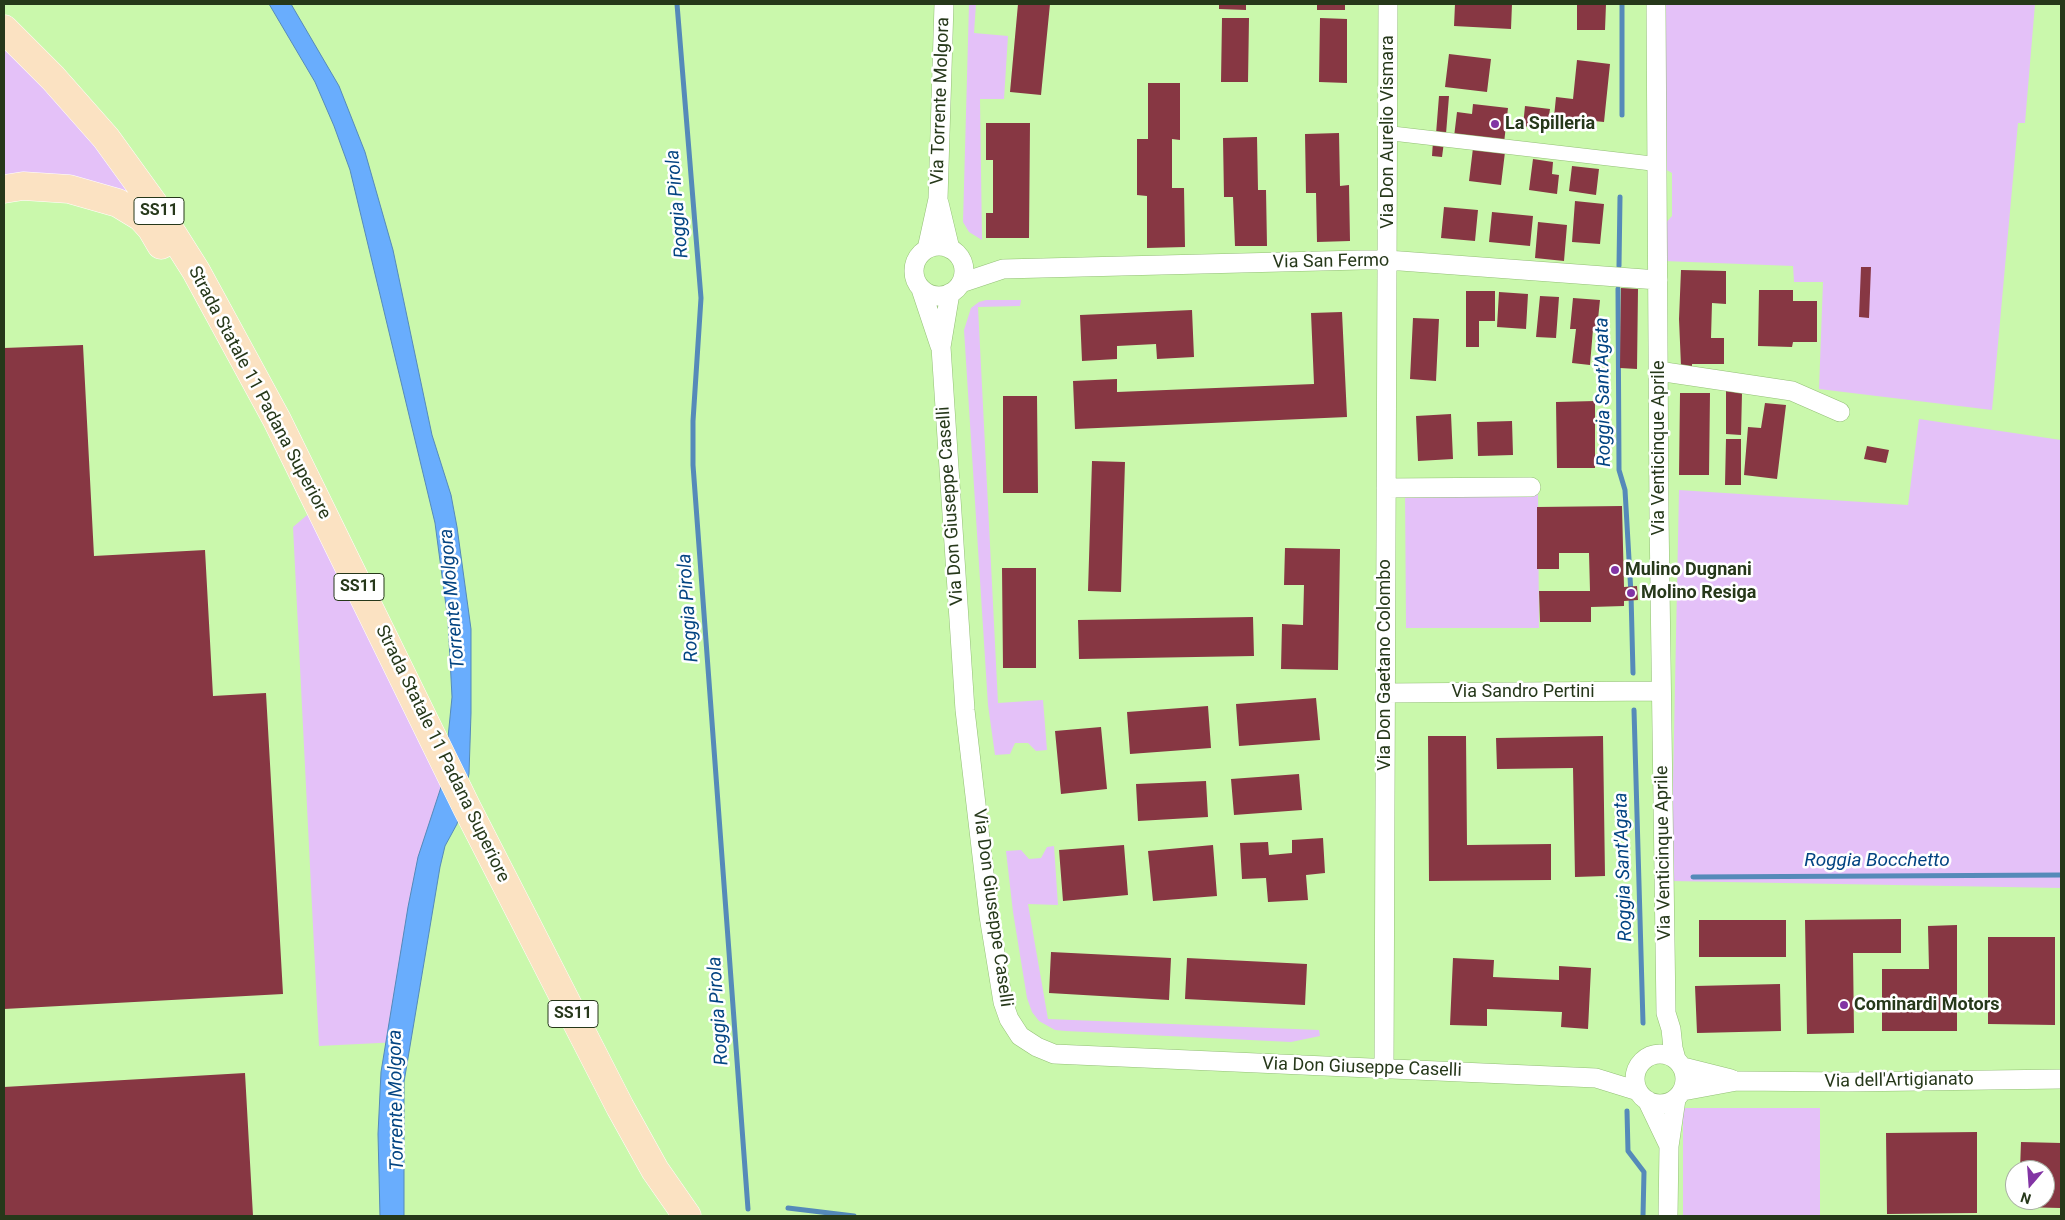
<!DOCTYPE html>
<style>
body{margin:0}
#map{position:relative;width:2065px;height:1220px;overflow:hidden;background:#caf8ac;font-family:Roboto,sans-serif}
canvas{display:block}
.frame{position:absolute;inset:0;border:5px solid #26381a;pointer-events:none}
.north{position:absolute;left:2005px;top:1160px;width:50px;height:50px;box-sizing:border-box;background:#fff;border:1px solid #a8afa3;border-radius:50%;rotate:198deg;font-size:14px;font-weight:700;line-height:20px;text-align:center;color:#26381a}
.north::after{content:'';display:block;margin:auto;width:18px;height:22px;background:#8234a4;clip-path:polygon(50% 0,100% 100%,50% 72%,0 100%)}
</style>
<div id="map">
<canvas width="2065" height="1220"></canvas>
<div class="frame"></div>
<div class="north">N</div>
</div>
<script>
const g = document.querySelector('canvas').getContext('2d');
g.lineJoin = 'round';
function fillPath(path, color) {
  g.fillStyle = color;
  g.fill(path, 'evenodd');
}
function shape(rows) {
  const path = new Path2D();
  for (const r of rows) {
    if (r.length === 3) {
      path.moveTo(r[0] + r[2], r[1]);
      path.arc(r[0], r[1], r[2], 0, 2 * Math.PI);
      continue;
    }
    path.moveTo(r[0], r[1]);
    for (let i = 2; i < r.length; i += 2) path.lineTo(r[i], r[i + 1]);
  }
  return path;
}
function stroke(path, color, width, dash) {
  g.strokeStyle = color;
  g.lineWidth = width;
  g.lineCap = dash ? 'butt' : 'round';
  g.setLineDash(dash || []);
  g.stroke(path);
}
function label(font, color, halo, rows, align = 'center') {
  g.font = font + ' Roboto,sans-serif';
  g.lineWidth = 5;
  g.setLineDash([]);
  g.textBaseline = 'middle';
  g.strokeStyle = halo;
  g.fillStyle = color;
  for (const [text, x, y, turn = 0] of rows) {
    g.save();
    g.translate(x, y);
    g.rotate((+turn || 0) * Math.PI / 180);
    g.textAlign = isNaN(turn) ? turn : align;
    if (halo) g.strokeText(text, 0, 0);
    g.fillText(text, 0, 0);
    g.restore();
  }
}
const green = shape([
 [969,4,976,4,974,33,1008,36,1004,99,980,99,982,240,969,232,963,222],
 [1661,4,2035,4,2025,123,2018,123,1992,410,1819,389,1823,282,1794,282,1793,266,1664,261,1662,227,1672,216,1672,173,1663,168],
 [4,46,54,97,96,143,134,195,4,183],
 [986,300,1021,300,1020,306,978,307,998,703,1043,700,1047,750,1036,751,1028,743,1015,743,1010,754,995,755,988,705,964,330,971,308,979,302],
 [1919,419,2061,440,2061,888,1671,881,1679,490,1908,505],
 [1538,487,1539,628,1406,628,1405,488],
 [319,505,452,777,399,1042,319,1046,293,527],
 [1054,846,1058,905,1028,904,1048,1019,1319,1030,1320,1036,1291,1042,1066,1031,1055,1030,1039,1021,1032,1012,1027,998,1013,912,1006,851,1021,850,1029,859,1041,858,1047,847],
 [1683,1108,1820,1108,1820,1216,1683,1216]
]);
const water = shape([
 [269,4,291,4,339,86,365,152,393,250,432,435,451,495,457,527,471,629,471,713,469,774,457,824,445,846,440,867,404,1082,404,1216,380,1216,378,1134,381,1072,408,907,418,857,444,778,452,697,448,621,435,523,350,170,334,126,315,82,269,4]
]);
const stream = shape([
 [677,4,701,298,693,421,693,465,748,1209],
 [1622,115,1622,4],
 [1619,266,1620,197],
 [1618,289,1619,470,1625,490,1631,594,1633,673],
 [1634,710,1643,1023],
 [1693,877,2061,875],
 [1627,1111,1628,1151,1644,1172,1643,1216],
 [788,1208,854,1216]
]);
const building = shape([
 [1018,4,1050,4,1041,95,1010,92],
 [1219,4,1246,4,1246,10,1219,9],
 [1317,4,1345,4,1345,10,1317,10],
 [1455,4,1512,4,1511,29,1454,26],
 [1577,4,1606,4,1605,30,1577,30],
 [1222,18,1249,18,1248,82,1221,82],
 [1320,18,1347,19,1347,83,1319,82],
 [1449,54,1491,59,1487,92,1445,87],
 [1577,60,1610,64,1604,122,1554,117,1556,97,1573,99],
 [1148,83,1180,83,1180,140,1172,139,1172,188,1184,188,1185,247,1147,248,1147,196,1137,195,1137,139,1148,139],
 [1439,96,1449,96,1446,134,1436,134],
 [1473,104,1508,108,1504,143,1454,137,1457,112,1472,114],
 [1525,106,1550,109,1547,129,1523,126],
 [986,123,1030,123,1029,238,986,238,986,213,993,213,993,160,986,160],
 [1339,133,1340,186,1349,185,1350,241,1317,242,1316,193,1306,193,1305,134],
 [1257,137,1258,190,1266,190,1267,246,1235,246,1233,197,1224,197,1223,138],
 [1433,141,1444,142,1442,157,1432,156],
 [1473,148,1505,152,1501,185,1469,181],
 [1533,159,1553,162,1552,174,1559,175,1557,194,1529,190],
 [1572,166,1599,169,1596,195,1569,191],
 [1575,201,1604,204,1600,244,1572,242],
 [1444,207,1478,210,1475,241,1441,238],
 [1492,212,1533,216,1530,246,1489,242],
 [1538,222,1567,225,1564,261,1535,258],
 [1861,267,1871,267,1869,318,1859,317],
 [1681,270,1726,271,1726,304,1712,303,1711,338,1724,338,1724,364,1692,364,1692,366,1681,366,1679,319],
 [1621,288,1638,289,1637,369,1620,368],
 [1759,290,1793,290,1793,301,1817,301,1817,342,1793,342,1792,347,1758,346],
 [1466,291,1495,291,1495,321,1479,321,1479,347,1466,347],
 [1499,292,1528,294,1526,329,1497,327],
 [1540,296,1559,297,1556,338,1536,337],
 [1573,298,1600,300,1597,329,1593,329,1590,365,1572,363,1576,329,1570,329],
 [1192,310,1194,357,1157,359,1156,344,1117,346,1117,359,1082,361,1080,315],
 [1342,312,1347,417,1075,429,1073,381,1117,379,1117,392,1314,384,1311,313],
 [1413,318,1439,319,1436,381,1410,379],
 [83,345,94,556,205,550,213,696,266,693,283,994,4,1009,4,348],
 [1726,391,1742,393,1741,435,1726,434],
 [1680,393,1710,393,1709,475,1679,475],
 [1003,396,1037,396,1038,493,1003,493],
 [1595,401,1595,468,1557,468,1556,402],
 [1765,403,1786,405,1777,479,1744,475,1748,427,1761,428],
 [1451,414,1453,459,1418,461,1416,416],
 [1512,421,1513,455,1478,456,1477,422],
 [1726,439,1741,439,1741,485,1725,485],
 [1867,446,1889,450,1886,463,1864,459],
 [1092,461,1125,462,1121,592,1088,591],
 [1622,506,1624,587,1637,586,1638,600,1624,601,1624,606,1591,607,1591,622,1540,622,1539,591,1590,591,1589,553,1559,553,1559,569,1537,569,1537,507],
 [1285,548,1340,549,1338,670,1281,669,1282,624,1303,625,1304,585,1284,585],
 [1002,568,1036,568,1036,668,1003,668],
 [1253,617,1254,656,1079,659,1078,620],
 [1316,698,1320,740,1239,746,1236,704],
 [1208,706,1211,748,1130,754,1127,712],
 [1101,727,1107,789,1061,794,1055,731],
 [1428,736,1466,736,1467,845,1551,844,1551,880,1429,881],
 [1603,736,1605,876,1575,877,1573,768,1497,769,1496,738],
 [1299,774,1302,810,1234,815,1231,779],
 [1206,781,1208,817,1138,821,1136,784],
 [1323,838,1325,873,1306,875,1308,900,1268,902,1266,878,1242,879,1240,843,1268,842,1269,855,1292,853,1292,840],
 [1124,845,1128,895,1063,901,1059,850],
 [1213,845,1217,896,1153,901,1148,851],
 [1901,919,1901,953,1853,953,1854,1033,1807,1034,1805,920],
 [1699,920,1786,920,1786,957,1699,957],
 [1957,925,1957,1031,1882,1031,1882,969,1929,969,1928,926],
 [1988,937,2055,937,2055,1025,1988,1024],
 [1051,952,1171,958,1169,1000,1049,993],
 [1187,958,1307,964,1305,1005,1185,999],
 [1453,958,1494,960,1493,977,1559,980,1559,966,1591,968,1588,1029,1561,1027,1562,1012,1487,1009,1487,1026,1450,1025],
 [1780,984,1781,1031,1697,1033,1695,986],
 [245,1073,253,1216,4,1216,4,1087],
 [1977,1132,1977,1213,1887,1214,1886,1133],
 [2021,1142,2061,1143,2060,1208,2020,1207,2020,1200,2045,1200,2045,1170,2020,1170]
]);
const pedestrian = shape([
 [1388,133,1656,164]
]);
const minor = shape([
 [1656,4,1659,516,1666,1013,1671,1029,1673,1048,1676,1059],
 [939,203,950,249],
 [939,271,25],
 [927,249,938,199,944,4],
 [961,283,1003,269,1361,260,1387,260,1658,280],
 [921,289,940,346],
 [950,293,941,347,965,710,989,916,1003,1002,1009,1019,1020,1036,1037,1047,1054,1054,1596,1078,1638,1091],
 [1658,371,1792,391,1840,412],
 [1386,488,1531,487],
 [1385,693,1661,691],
 [1660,1079,25],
 [1683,1067,1731,1079],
 [1384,1069,1388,4],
 [1683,1091,1737,1081,1848,1082,2061,1079],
 [1647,1100,1669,1146],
 [1668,1216,1669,1146,1676,1099]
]);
const primary = shape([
 [4,29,53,78,106,138,153,203,196,271,277,420,467,808,620,1107,655,1170,687,1216],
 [4,189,23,186,69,189,118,203,141,217,151,228,161,245]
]);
const markers = [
 [1495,124,5,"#8234a4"],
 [1615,570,5,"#8234a4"],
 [1631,593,5,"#8234a4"],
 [1844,1005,5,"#8234a4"]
];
const shields = [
 [159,211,50],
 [359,587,50],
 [573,1014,50]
];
const shieldNames = [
 ["SS11",159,211],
 ["SS11",359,587],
 ["SS11",573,1014]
];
const streetNames = [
 ["Via Torrente Molgora",941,101,-88],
 ["Via Don Aurelio Vismara",1388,132,-90],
 ["Via San Fermo",1331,262,-1],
 ["Strada Statale 11 Padana Superiore",259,393,62],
 ["Via Venticinque Aprile",1659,448,-90],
 ["Via Don Giuseppe Caselli",951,506,-94],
 ["Via Don Gaetano Colombo",1385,665,-90],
 ["Via Sandro Pertini",1523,692],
 ["Strada Statale 11 Padana Superiore",442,754,64],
 ["Via Venticinque Aprile",1664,853,-91],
 ["Via Don Giuseppe Caselli",992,908,82],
 ["Via Don Giuseppe Caselli",1362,1068,2],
 ["Via dell'Artigianato",1899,1081,-1]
];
const poiNames = [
 ["La Spilleria",1505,124],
 ["Mulino Dugnani",1625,570],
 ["Molino Resiga",1641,593],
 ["Cominardi Motors",1854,1005]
];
const waterNames = [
 ["Roggia Pirola",678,204,-95],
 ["Roggia Sant'Agata",1604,392,-91],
 ["Torrente Molgora",453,599,-95],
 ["Roggia Pirola",689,608,-94],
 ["Roggia Bocchetto",1877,861],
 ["Roggia Sant'Agata",1624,867,-92],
 ["Roggia Pirola",719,1011,-94],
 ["Torrente Molgora",397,1100,-91]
];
fillPath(green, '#e4c1f8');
fillPath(water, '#69adfd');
stroke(water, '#558ab9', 1);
stroke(stream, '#558ab9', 5);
fillPath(building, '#873743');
stroke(pedestrian, '#93bf76', 15);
stroke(minor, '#93bf76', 20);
stroke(primary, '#fff', 29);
stroke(pedestrian, '#fff', 14);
stroke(minor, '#fff', 19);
stroke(primary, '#fbe2c2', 28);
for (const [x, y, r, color] of markers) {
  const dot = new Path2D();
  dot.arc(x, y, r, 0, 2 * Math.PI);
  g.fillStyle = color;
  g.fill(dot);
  stroke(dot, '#fff', 2);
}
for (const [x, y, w] of shields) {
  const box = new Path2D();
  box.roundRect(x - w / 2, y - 13.5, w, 27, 4);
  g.fillStyle = '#fff';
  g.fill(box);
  stroke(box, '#26381a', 1);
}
label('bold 16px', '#26381a', null, shieldNames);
label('18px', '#26381a', '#fff', streetNames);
label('bold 18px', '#26381a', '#fff', poiNames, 'left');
label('italic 19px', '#034482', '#fff', waterNames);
</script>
